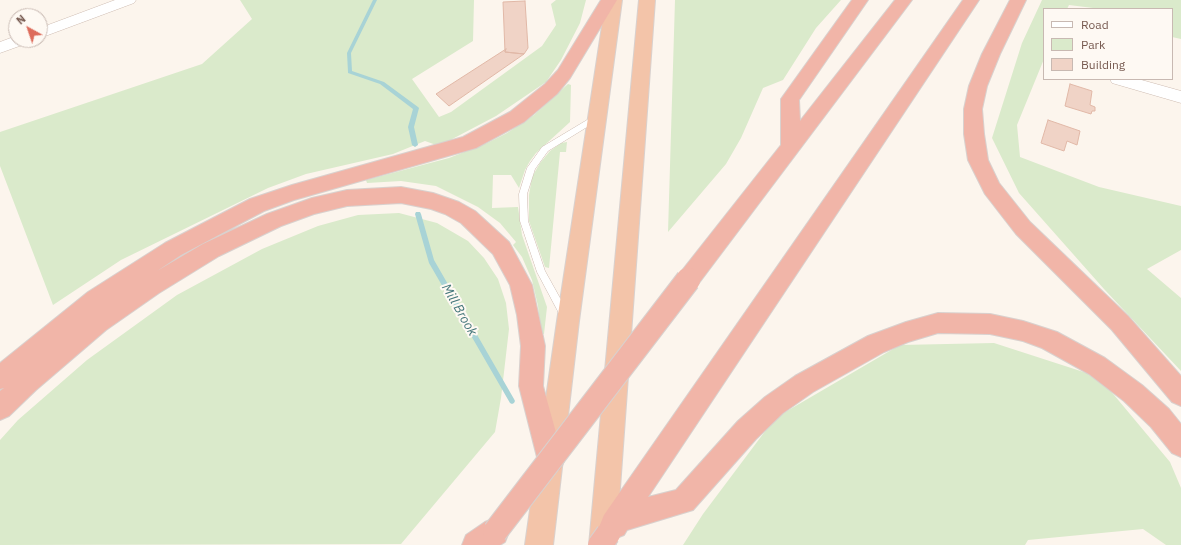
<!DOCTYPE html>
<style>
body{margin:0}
#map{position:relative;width:1181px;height:545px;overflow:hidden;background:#fcf5ed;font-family:"IBM Plex Sans",sans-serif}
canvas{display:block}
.legend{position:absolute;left:1043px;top:8px;width:130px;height:72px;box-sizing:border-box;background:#fef9f3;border:1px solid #c8b9b2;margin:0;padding:5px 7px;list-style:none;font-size:12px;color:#775a50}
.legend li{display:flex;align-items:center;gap:8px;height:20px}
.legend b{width:20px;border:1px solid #c8b9b2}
.north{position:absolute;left:8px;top:8px;width:40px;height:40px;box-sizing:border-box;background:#fef9f3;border:1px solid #c8b9b2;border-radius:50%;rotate:320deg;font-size:11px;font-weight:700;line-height:16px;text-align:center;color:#775a50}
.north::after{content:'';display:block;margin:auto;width:14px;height:18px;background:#dd6c5b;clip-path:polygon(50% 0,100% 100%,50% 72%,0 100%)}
</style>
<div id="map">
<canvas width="1181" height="545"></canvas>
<ul class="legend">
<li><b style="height:5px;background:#fff"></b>Road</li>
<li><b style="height:11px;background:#daeacb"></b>Park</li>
<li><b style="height:11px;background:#f0d3c6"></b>Building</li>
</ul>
<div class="north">N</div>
</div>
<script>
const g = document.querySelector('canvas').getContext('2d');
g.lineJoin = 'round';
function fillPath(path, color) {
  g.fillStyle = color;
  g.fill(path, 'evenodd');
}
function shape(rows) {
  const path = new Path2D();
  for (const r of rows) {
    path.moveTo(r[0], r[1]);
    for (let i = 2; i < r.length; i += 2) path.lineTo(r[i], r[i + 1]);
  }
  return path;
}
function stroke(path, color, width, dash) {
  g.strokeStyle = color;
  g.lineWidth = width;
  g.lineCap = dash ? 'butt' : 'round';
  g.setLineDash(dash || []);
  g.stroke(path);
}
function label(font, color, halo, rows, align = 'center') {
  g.font = font + ' "IBM Plex Sans",sans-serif';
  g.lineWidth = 4;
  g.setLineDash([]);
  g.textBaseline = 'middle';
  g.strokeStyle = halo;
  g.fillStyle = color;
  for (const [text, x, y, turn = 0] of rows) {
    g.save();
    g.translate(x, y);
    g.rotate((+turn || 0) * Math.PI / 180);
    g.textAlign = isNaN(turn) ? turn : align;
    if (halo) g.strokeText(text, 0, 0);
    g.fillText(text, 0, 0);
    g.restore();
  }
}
const green = shape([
 [240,0,474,0,473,41,412,79,439,117,451,112,542,46,556,25,551,4,556,0,586,0,580,23,561,60,546,82,496,116,439,146,425,141,393,154,306,174,268,188,121,260,53,305,0,166,0,132,202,64,252,19],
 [675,0,841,0,816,28,783,80,763,88,741,138,726,164,668,232],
 [1042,0,1181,0,1181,39,1172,37,1172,9,1101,9,1069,5,1067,9,1044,9,1044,59,1017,125,1020,157,1099,187,1181,206,1181,250,1147,269,1181,298,1181,371,1104,289,1019,193,992,138,1022,43],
 [568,84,571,85,570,122,536,153,530,161,525,170,519,188,511,175,493,175,492,208,518,207,522,235,547,307,544,334,541,333,538,306,532,280,522,257,513,245,516,242,500,223,478,207,436,186,401,181,367,183,366,180,449,158,487,143,507,133,534,115],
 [567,142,566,152,560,152,549,268,545,267,529,221,529,195,532,177,540,163,550,151,561,143],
 [399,213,437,223,468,241,484,258,498,279,506,303,509,329,501,398,495,432,401,544,0,545,0,440,18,420,87,360,177,295,262,249,318,226,358,215],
 [994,343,1099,377,1170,462,1181,488,1181,545,1166,545,1143,529,1028,540,1025,545,683,545,703,514,775,418,900,345]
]);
const stream = shape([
 [373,0,377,0,351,53,352,71,384,82,418,107,419,108,414,127,418,145,415,147,412,145,408,127,413,109,380,84,348,73,348,72,347,53,373,0],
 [416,212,420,212,421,214,434,260,514,399,515,401,514,403,512,404,510,403,429,263,415,214,416,212]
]);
const building = shape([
 [525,1,528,48,524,54,505,52,503,2,525,1],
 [506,49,505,52,524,54,449,106,436,94,506,49],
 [1070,84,1092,91,1090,105,1095,107,1095,111,1092,111,1091,114,1065,106,1070,84],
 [1048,120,1080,131,1077,145,1067,141,1064,151,1041,143,1048,120]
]);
const service = shape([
 [597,114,601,117,600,119,548,151,535,169,527,194,528,221,545,271,570,316,568,319,565,320,562,319,537,272,520,221,519,194,527,168,542,147,597,114]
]);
const minor = shape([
 [115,0,136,0,134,3,40,38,40,28,115,0],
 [16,36,16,40,27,40,25,44,0,53,0,42,16,36],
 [1110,79,1138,79,1181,91,1181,103,1112,83,1110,79]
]);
const trunk = shape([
 [606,0,622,0,579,321,553,545,525,545,557,321,606,0],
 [639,0,655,0,616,544,589,545,639,0]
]);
const motorway = shape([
 [601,0,617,0,570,78,557,94,524,122,476,148,294,200,264,211,181,255,157,271,203,244,267,214,312,198,347,190,401,187,433,193,459,202,475,211,509,242,532,285,545,346,543,386,564,461,560,470,551,474,542,470,538,461,519,386,521,346,517,315,510,285,493,254,461,223,445,214,431,209,401,203,347,206,314,214,281,226,219,256,159,293,106,330,36,390,9,416,0,420,0,391,4,388,0,389,0,363,88,292,165,243,250,199,292,185,463,137,510,112,545,84,558,70,601,0],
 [852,0,868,0,799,100,800,121,895,0,912,0,696,287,688,290,680,287,677,280,680,273,781,145,781,99,852,0],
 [963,0,979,0,648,497,676,490,738,421,765,397,795,376,868,336,906,322,938,313,990,314,1023,321,1057,332,1105,358,1142,385,1169,409,1181,424,1181,457,1172,453,1151,427,1124,401,1089,374,1042,348,1023,341,990,334,938,333,908,342,884,352,813,392,783,413,756,439,693,510,627,530,624,535,614,539,604,535,600,525,604,515,963,0],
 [1010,0,1026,0,1000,54,987,86,982,109,984,134,988,160,999,183,1030,222,1128,316,1181,376,1181,406,1172,402,1112,330,1016,234,985,194,968,160,964,134,964,109,969,86,982,54,1010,0],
 [495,518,505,522,509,532,505,542,500,545,462,545,466,535,485,522,495,518]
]);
const motorwayBridge = shape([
 [495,532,688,280],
 [600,545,608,534]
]);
const waterNames = [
 ["Mill Brook",459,310,60]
];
fillPath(green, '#daeacb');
fillPath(stream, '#a8d3d6');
fillPath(building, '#f0d3c6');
stroke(building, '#e1b8a7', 1);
stroke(service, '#cebcb2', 1);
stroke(minor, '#cebcb2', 1);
stroke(trunk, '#d9d1ce', 2);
stroke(motorway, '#d9d1ce', 2);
fillPath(service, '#fff');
fillPath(minor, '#fff');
fillPath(trunk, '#f3c4a9');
fillPath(motorway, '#f1b5a8');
stroke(motorwayBridge, '#d9d1ce', 26, []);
stroke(motorwayBridge, '#f1b5a8', 24);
label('italic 13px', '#43767a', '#fef9f3', waterNames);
</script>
